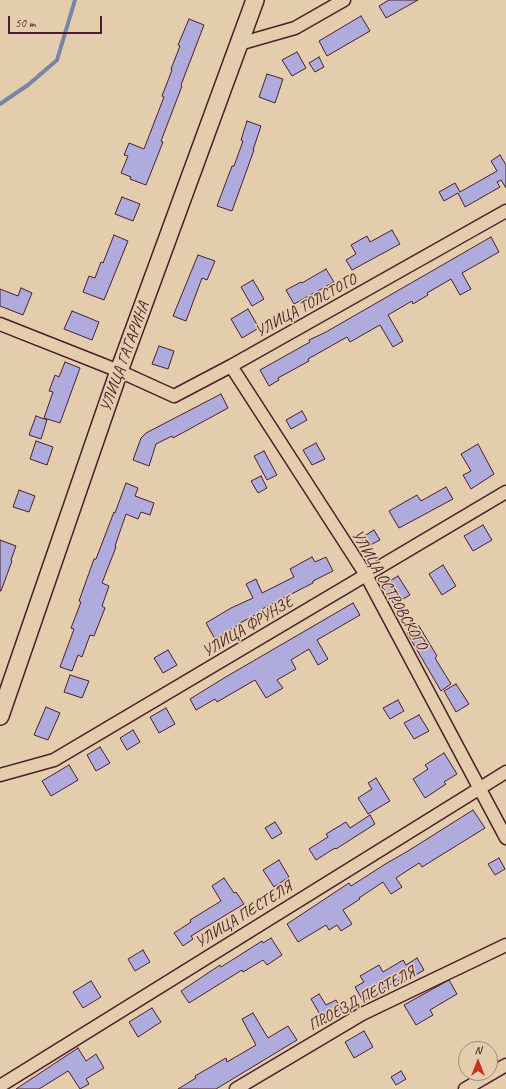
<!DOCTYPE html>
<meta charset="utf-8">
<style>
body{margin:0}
#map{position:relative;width:506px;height:1089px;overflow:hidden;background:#e4cdad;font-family:Caveat,sans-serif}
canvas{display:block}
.north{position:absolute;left:458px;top:1041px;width:40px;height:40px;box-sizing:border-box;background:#e4cdad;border:1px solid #a68779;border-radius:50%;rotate:0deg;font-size:11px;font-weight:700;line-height:16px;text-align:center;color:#4a1f2b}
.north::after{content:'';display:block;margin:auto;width:14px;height:18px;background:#c8321e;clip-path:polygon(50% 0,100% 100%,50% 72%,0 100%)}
.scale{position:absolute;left:8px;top:16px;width:94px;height:18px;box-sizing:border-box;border:2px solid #4a1f2b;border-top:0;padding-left:5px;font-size:12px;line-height:14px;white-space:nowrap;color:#4a1f2b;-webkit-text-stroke:3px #e4cdad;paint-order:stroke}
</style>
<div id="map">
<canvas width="506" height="1089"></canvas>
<div class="north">N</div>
<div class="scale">50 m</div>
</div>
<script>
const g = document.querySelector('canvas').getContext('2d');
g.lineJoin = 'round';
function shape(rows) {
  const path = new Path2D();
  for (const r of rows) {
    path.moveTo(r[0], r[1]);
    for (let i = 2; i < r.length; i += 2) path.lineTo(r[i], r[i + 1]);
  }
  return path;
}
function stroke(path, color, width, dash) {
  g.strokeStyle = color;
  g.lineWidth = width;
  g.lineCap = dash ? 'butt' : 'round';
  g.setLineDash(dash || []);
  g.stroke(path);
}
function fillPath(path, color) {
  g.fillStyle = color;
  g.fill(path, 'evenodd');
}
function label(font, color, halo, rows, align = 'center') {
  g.font = font + ' Caveat,sans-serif';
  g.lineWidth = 3.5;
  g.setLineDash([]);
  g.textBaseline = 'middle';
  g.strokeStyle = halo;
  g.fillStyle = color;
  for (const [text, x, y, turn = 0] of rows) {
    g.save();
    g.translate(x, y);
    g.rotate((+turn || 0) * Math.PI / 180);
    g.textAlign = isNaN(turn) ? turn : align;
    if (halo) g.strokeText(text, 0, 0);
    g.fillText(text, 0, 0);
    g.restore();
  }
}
const stream = shape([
 [0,104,28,85,57,60,75,0]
]);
const building = shape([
 [389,0,418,0,386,18,379,6,389,0],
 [361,16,370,31,327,56,319,41,361,16],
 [189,19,204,25,181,85,182,86,161,141,163,142,146,185,130,179,131,177,121,173,128,156,124,155,129,143,144,149,164,97,162,96,172,70,171,69,180,46,178,45,189,19],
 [297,52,306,68,292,76,282,60,297,52],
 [319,57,324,67,315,72,309,63,319,57],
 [267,74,283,79,275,103,259,97,267,74],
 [247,121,261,126,253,150,254,150,232,211,217,206,232,166,234,166,243,141,241,140,247,121],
 [500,155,506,165,506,188,501,180,497,182,500,187,465,207,458,193,444,201,439,192,455,183,460,192,497,171,491,161,500,155],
 [122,197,140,204,133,221,115,214,122,197],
 [392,230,400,244,352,270,346,260,356,254,351,245,367,236,370,242,392,230],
 [114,235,128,241,104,300,83,292,89,276,95,278,101,262,103,263,114,235],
 [491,237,499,252,462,273,471,289,460,295,451,279,427,293,428,295,413,304,412,301,388,315,403,341,393,347,380,325,350,342,347,337,308,359,309,361,278,378,279,380,269,386,260,370,310,342,309,340,326,332,491,237],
 [198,255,215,261,207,280,202,278,186,321,173,316,198,255],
 [326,269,334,282,294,304,286,290,301,282,302,283,326,269],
 [253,280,264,299,252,306,241,287,253,280],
 [21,288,32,293,23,315,0,306,0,289,18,296,21,288],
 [248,309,259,328,242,338,231,319,248,309],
 [72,311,99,322,92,340,64,329,72,311],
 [159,346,174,351,168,369,152,364,159,346],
 [65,362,80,368,60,423,44,418,53,392,49,391,55,375,59,377,65,362],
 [221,394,228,408,173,438,172,436,156,444,149,466,133,460,141,438,146,433,221,394],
 [302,411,307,420,291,429,286,420,302,411],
 [36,416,47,420,41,439,29,435,36,416],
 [36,441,53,447,47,465,30,459,36,441],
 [316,443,325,459,312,465,303,450,316,443],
 [478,444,494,474,471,489,463,475,471,471,461,454,478,444],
 [264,451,277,475,267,480,254,456,264,451],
 [261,476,267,488,258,493,251,481,261,476],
 [126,483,138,488,135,496,154,503,150,515,141,512,138,519,126,514,115,546,116,547,102,583,109,586,102,606,105,608,94,636,90,635,82,657,78,655,72,671,60,667,74,629,71,628,81,602,79,601,94,559,96,559,114,512,115,513,126,483],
 [446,487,453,499,399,528,389,511,417,495,421,501,446,487],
 [19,490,35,496,29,512,13,507,19,490],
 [483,525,492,540,473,551,464,536,483,525],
 [374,530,380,540,366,547,361,538,374,530],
 [0,540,16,546,11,560,12,561,1,591,0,591,0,540],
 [312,557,315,562,326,557,333,571,313,581,313,583,262,609,263,611,240,623,240,624,215,639,206,623,231,608,253,598,246,584,256,579,262,593,294,577,290,569,312,557],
 [443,565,456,586,442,595,429,574,443,565],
 [398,576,410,595,394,604,383,585,398,576],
 [353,603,360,615,317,640,328,659,318,665,309,649,291,660,296,669,277,680,283,688,266,698,255,680,217,702,215,699,196,710,190,699,224,678,353,603],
 [419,626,437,656,435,658,451,684,441,691,407,633,419,626],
 [168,650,177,665,163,673,154,658,168,650],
 [70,675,89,681,82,698,64,692,70,675],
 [456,684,469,704,456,712,444,691,456,684],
 [398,700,404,711,390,719,383,708,398,700],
 [46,707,60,713,48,740,34,735,46,707],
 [166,708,175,724,159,733,150,717,166,708],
 [419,715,429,731,414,739,404,723,419,715],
 [133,730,140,742,127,750,120,738,133,730],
 [100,747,110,763,96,771,87,755,100,747],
 [444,753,457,774,444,782,446,784,425,798,413,779,428,769,425,765,444,753],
 [69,765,78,780,51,796,42,781,69,765],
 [376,778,390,801,368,814,358,798,372,789,368,783,376,778],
 [473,810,485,828,422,867,419,863,396,878,402,887,391,894,383,882,359,898,360,899,343,910,352,924,341,931,337,925,329,930,326,925,298,942,287,924,349,883,351,886,387,863,408,851,473,810],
 [370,815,375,824,336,849,335,848,316,860,309,849,328,837,326,834,346,822,350,828,370,815],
 [275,822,282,833,272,839,265,828,275,822],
 [499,858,505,869,495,875,488,864,499,858],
 [279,860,289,877,274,887,263,870,279,860],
 [224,878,234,893,236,892,244,904,191,936,193,939,183,946,174,933,191,922,190,920,221,901,212,886,224,878],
 [271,938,282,955,267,965,263,960,243,972,242,970,189,1003,181,991,220,965,221,967,262,941,263,943,271,938],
 [143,950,150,962,135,971,128,959,143,950],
 [417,958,424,970,400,984,398,980,363,1001,355,987,364,982,360,976,379,965,383,972,403,960,406,965,417,958],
 [449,980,457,994,430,1010,433,1015,416,1025,404,1005,449,980],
 [91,981,101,997,83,1008,73,992,91,981],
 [319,994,326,1005,336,1000,343,1012,325,1023,311,999,319,994],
 [152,1008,161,1022,138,1037,129,1022,152,1008],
 [253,1013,268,1038,288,1026,297,1040,216,1089,178,1089,196,1078,195,1076,226,1058,227,1062,256,1045,242,1019,253,1013],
 [364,1031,373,1047,354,1058,345,1042,364,1031],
 [78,1048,86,1061,96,1054,104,1068,86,1079,89,1084,80,1089,69,1072,68,1071,39,1089,16,1089,78,1048],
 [401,1071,406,1079,396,1085,391,1077,401,1071]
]);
const street = shape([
 [239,44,295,28,344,0],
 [0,324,119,371,174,396,231,366,506,211],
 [231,366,366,575,506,838],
 [0,775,54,760,506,492],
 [0,1086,506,772],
 [236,1089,362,1014,506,945],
 [465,1089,506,1065]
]);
const secondary = shape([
 [0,716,119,371,255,0]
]);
const streetNames = [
 ["УЛИЦА ТОЛСТОГО",306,306,-29],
 ["УЛИЦА ГАГАРИНА",125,357,-70],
 ["УЛИЦА ОСТРОВСКОГО",389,590,60],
 ["УЛИЦА ФРУНЗЕ",248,627,-31],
 ["УЛИЦА ПЕСТЕЛЯ",244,915,-32],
 ["ПРОЕЗД ПЕСТЕЛЯ",362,999,-28]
];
stroke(stream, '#7886a4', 4);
fillPath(building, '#afabdc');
stroke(building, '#4a1f2b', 1);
stroke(street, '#4a1f2b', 15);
stroke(secondary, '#4a1f2b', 20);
stroke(street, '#e4cdad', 12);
stroke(secondary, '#e4cdad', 17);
label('16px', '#4a1f2b', '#e4cdad', streetNames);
</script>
